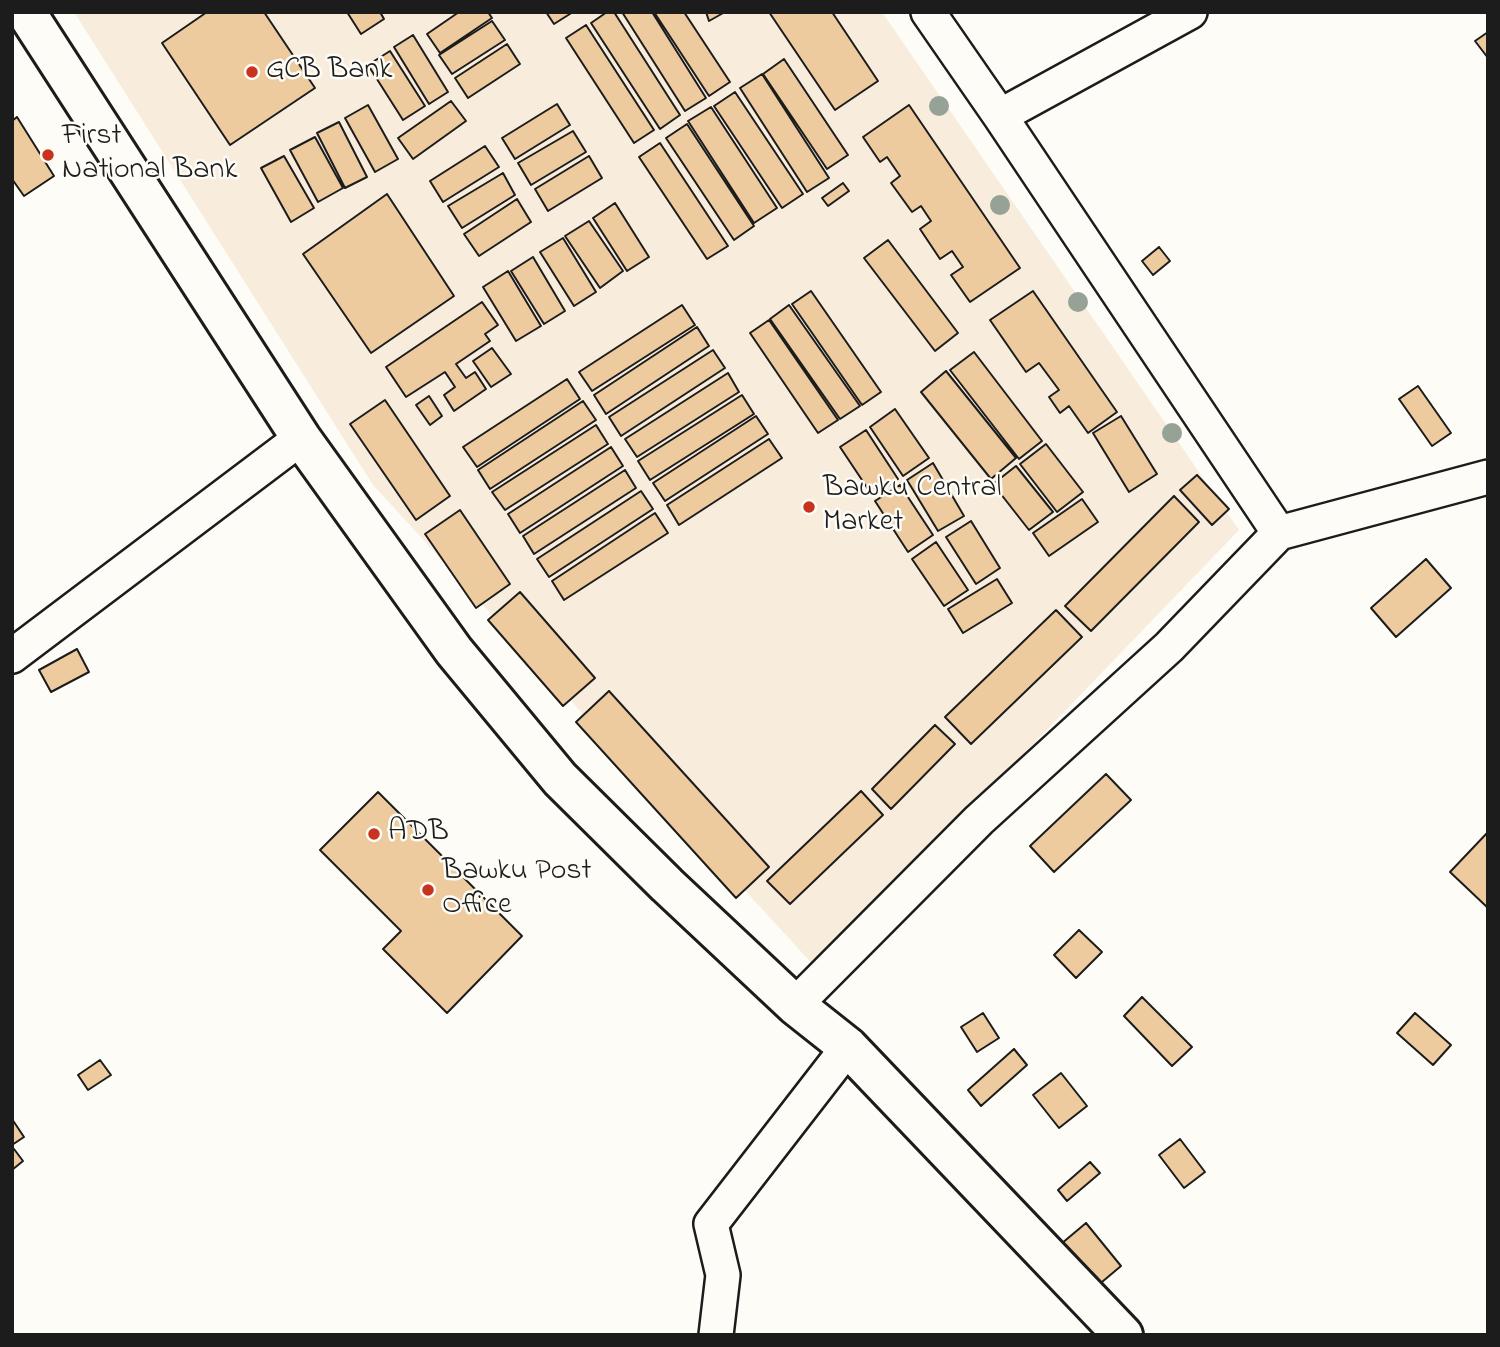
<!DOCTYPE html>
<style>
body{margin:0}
#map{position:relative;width:1500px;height:1347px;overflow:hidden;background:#fdfcf7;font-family:"Indie Flower",sans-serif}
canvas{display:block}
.frame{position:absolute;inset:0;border:14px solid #1c1c1c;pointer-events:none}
</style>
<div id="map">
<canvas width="1500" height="1347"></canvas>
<div class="frame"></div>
</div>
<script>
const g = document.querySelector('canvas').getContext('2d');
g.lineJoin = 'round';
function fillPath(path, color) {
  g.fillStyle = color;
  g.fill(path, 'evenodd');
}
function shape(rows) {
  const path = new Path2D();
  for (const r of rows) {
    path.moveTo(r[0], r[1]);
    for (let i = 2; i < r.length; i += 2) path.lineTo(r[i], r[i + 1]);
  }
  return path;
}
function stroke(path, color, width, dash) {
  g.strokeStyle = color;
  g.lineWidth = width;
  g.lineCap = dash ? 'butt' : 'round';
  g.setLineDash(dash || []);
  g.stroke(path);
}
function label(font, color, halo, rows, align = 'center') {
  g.font = font + ' "Indie Flower",sans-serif';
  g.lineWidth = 5;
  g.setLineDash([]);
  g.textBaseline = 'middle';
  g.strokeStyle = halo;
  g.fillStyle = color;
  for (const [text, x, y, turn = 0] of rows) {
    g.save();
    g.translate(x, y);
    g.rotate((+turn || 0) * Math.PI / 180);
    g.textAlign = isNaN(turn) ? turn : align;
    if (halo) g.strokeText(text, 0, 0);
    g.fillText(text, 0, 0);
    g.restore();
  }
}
const built = shape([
 [74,12,882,12,1239,530,817,969,373,485]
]);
const building = shape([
 [207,12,264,12,315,88,230,145,162,43,207,12],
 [347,12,380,12,384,19,361,34,347,12],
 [459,12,488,12,492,18,440,53,427,34,459,12],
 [546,12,573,12,554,24,546,12],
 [607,12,614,12,680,115,660,129,591,23,607,12],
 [622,12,652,12,706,98,685,111,622,12],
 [654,12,684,12,730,82,709,96,654,12],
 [706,12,725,12,709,21,706,12],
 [769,12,832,12,878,81,835,110,769,12],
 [492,21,505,40,452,74,439,55,492,21],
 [586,25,654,130,634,143,566,38,586,25],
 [1488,32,1488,58,1475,41,1488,32],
 [413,35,448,92,429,104,394,47,413,35],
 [507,44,520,64,468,98,455,78,507,44],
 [390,51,425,106,403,120,368,65,390,51],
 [784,59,848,155,827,169,763,74,784,59],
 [762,74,829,178,807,192,740,88,762,74],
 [735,92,803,194,782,208,714,106,735,92],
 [451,101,466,121,413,159,398,138,451,101],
 [557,104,570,125,515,159,502,138,557,104],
 [368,105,398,159,375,172,345,118,368,105],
 [909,105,1020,268,970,302,951,275,963,267,952,251,940,259,920,229,931,221,921,206,912,212,891,183,900,176,887,157,880,162,863,137,909,105],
 [711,107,777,208,754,223,688,121,711,107],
 [17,117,54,176,24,196,12,179,12,121,17,117],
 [339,122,367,177,345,188,317,133,339,122],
 [687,124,754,226,734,240,666,138,687,124],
 [573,131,586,152,531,185,518,163,573,131],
 [315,137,343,188,318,202,290,150,315,137],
 [660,143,728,246,707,259,639,157,660,143],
 [485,146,499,167,443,202,430,181,485,146],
 [284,156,314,208,291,222,261,168,284,156],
 [589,156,602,178,548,211,535,189,589,156],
 [503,173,515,195,462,228,448,206,503,173],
 [843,183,849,191,828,206,822,198,843,183],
 [387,194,454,296,371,353,303,254,387,194],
 [517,199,531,222,479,256,464,234,517,199],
 [615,203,649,257,627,271,593,218,615,203],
 [589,221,623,271,600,288,565,236,589,221],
 [563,238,596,292,574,306,540,252,563,238],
 [888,240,958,333,935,351,864,258,888,240],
 [1159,247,1170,261,1153,275,1142,261,1159,247],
 [533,257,565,311,544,324,511,271,533,257],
 [508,271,541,326,516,341,483,287,508,271],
 [811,291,881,392,862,405,792,304,811,291],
 [1033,291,1117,412,1088,433,1069,406,1060,413,1049,397,1059,390,1039,363,1026,372,990,320,1033,291],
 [482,302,498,325,485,334,490,341,456,364,466,378,475,372,486,389,454,411,444,395,455,387,445,372,406,397,386,367,482,302],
 [682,305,695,325,592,391,579,372,682,305],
 [789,305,860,406,840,419,770,319,789,305],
 [769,320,838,420,818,433,750,333,769,320],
 [697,327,709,346,606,414,594,395,697,327],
 [492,348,511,374,491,387,473,361,492,348],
 [713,350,725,368,621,436,609,417,713,350],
 [974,352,1042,441,1019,459,950,370,974,352],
 [946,371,1016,458,991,479,921,392,946,371],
 [728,373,739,392,637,457,625,439,728,373],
 [567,379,580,399,477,467,463,447,567,379],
 [1418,386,1451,433,1432,446,1399,399,1418,386],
 [742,395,754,414,650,480,638,461,742,395],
 [429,396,442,416,430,425,416,405,429,396],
 [385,400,450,496,416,520,350,424,385,400],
 [583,401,596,420,490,489,478,470,583,401],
 [895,409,929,458,903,476,870,427,895,409],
 [756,416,768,434,665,501,653,483,756,416],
 [1121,416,1157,474,1129,492,1093,433,1121,416],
 [596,425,608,444,505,510,492,492,596,425],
 [866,430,898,479,872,495,840,447,866,430],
 [769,439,782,458,679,525,667,505,769,439],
 [1046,444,1083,492,1057,512,1020,464,1046,444],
 [611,447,623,466,520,533,508,514,611,447],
 [933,463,964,516,938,531,907,480,933,463],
 [1016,466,1053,512,1029,530,993,484,1016,466],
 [625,470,636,488,534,554,523,536,625,470],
 [1197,475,1229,509,1212,525,1180,490,1197,475],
 [900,485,933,535,908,552,875,501,900,485],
 [641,491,653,509,549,577,537,559,641,491],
 [1174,496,1199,522,1091,631,1065,606,1174,496],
 [1082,499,1098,522,1049,556,1033,533,1082,499],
 [460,510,510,584,476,608,425,534,460,510],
 [655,513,668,533,564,600,552,581,655,513],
 [971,521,1000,568,976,584,946,537,971,521],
 [936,542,968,590,944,606,912,559,936,542],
 [1426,559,1451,588,1396,637,1371,608,1426,559],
 [997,579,1012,603,963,633,948,609,997,579],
 [520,592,595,678,563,706,488,620,520,592],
 [1056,610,1082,637,971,744,945,717,1056,610],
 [77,649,89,672,51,692,39,670,77,649],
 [609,691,769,867,736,898,576,722,609,691],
 [935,725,955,744,891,809,872,789,935,725],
 [1106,774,1131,800,1054,872,1030,846,1106,774],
 [861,791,883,815,790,904,767,881,861,791],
 [378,792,522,936,447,1013,383,949,401,931,320,850,378,792],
 [1488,832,1488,908,1450,872,1488,832],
 [1079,930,1102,952,1076,978,1054,955,1079,930],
 [1142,997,1192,1047,1172,1066,1124,1016,1142,997],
 [983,1013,999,1038,977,1052,961,1027,983,1013],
 [1415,1013,1451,1045,1433,1065,1397,1033,1415,1013],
 [1014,1049,1027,1065,981,1106,968,1090,1014,1049],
 [100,1060,111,1075,88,1090,78,1075,100,1060],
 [1061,1073,1087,1106,1059,1128,1033,1095,1061,1073],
 [12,1119,24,1137,12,1145,12,1119],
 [1180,1139,1205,1172,1184,1188,1159,1155,1180,1139],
 [14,1149,23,1161,12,1170,12,1150,14,1149],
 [1090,1162,1100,1173,1067,1201,1058,1190,1090,1162],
 [1086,1223,1121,1266,1096,1287,1061,1244,1086,1223]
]);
const minor = shape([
 [928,12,1000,116,1190,12],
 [1279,533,1488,477],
 [12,656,301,438],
 [795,1005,979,820,1169,647,1279,533,1000,116],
 [716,1335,723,1275,711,1224,848,1047]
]);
const trunk = shape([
 [26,12,301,438,454,651,560,779,667,885,795,1005,848,1047,1123,1335]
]);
const trees = [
 [939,106],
 [1000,205],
 [1078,302],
 [1172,433]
];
const markers = [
 [252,72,7,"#c8321e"],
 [48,155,7,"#c8321e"],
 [809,507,7,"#c8321e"],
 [374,834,7,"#c8321e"],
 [428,890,7,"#c8321e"]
];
const poiNames = [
 ["GCB Bank",266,72],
 ["First",62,138],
 ["National Bank",62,172],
 ["Bawku Central",823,490],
 ["Market",823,524],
 ["ADB",388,834],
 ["Bawku Post",442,873],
 ["Office",442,907]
];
fillPath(built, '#f8eddd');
fillPath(building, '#eecb9f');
stroke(building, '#1c1c1c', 2);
stroke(minor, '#1c1c1c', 38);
stroke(trunk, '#1c1c1c', 44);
stroke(minor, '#fdfcf7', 33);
stroke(trunk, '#fdfcf7', 38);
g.fillStyle = '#97a296';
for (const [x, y] of trees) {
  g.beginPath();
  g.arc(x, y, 10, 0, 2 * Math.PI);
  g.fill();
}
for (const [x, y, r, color] of markers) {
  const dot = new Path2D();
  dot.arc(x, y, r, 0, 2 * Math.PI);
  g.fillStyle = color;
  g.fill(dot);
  stroke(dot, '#fdfcf7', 2.5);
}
label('30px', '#1c1c1c', '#fdfcf7', poiNames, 'left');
</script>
